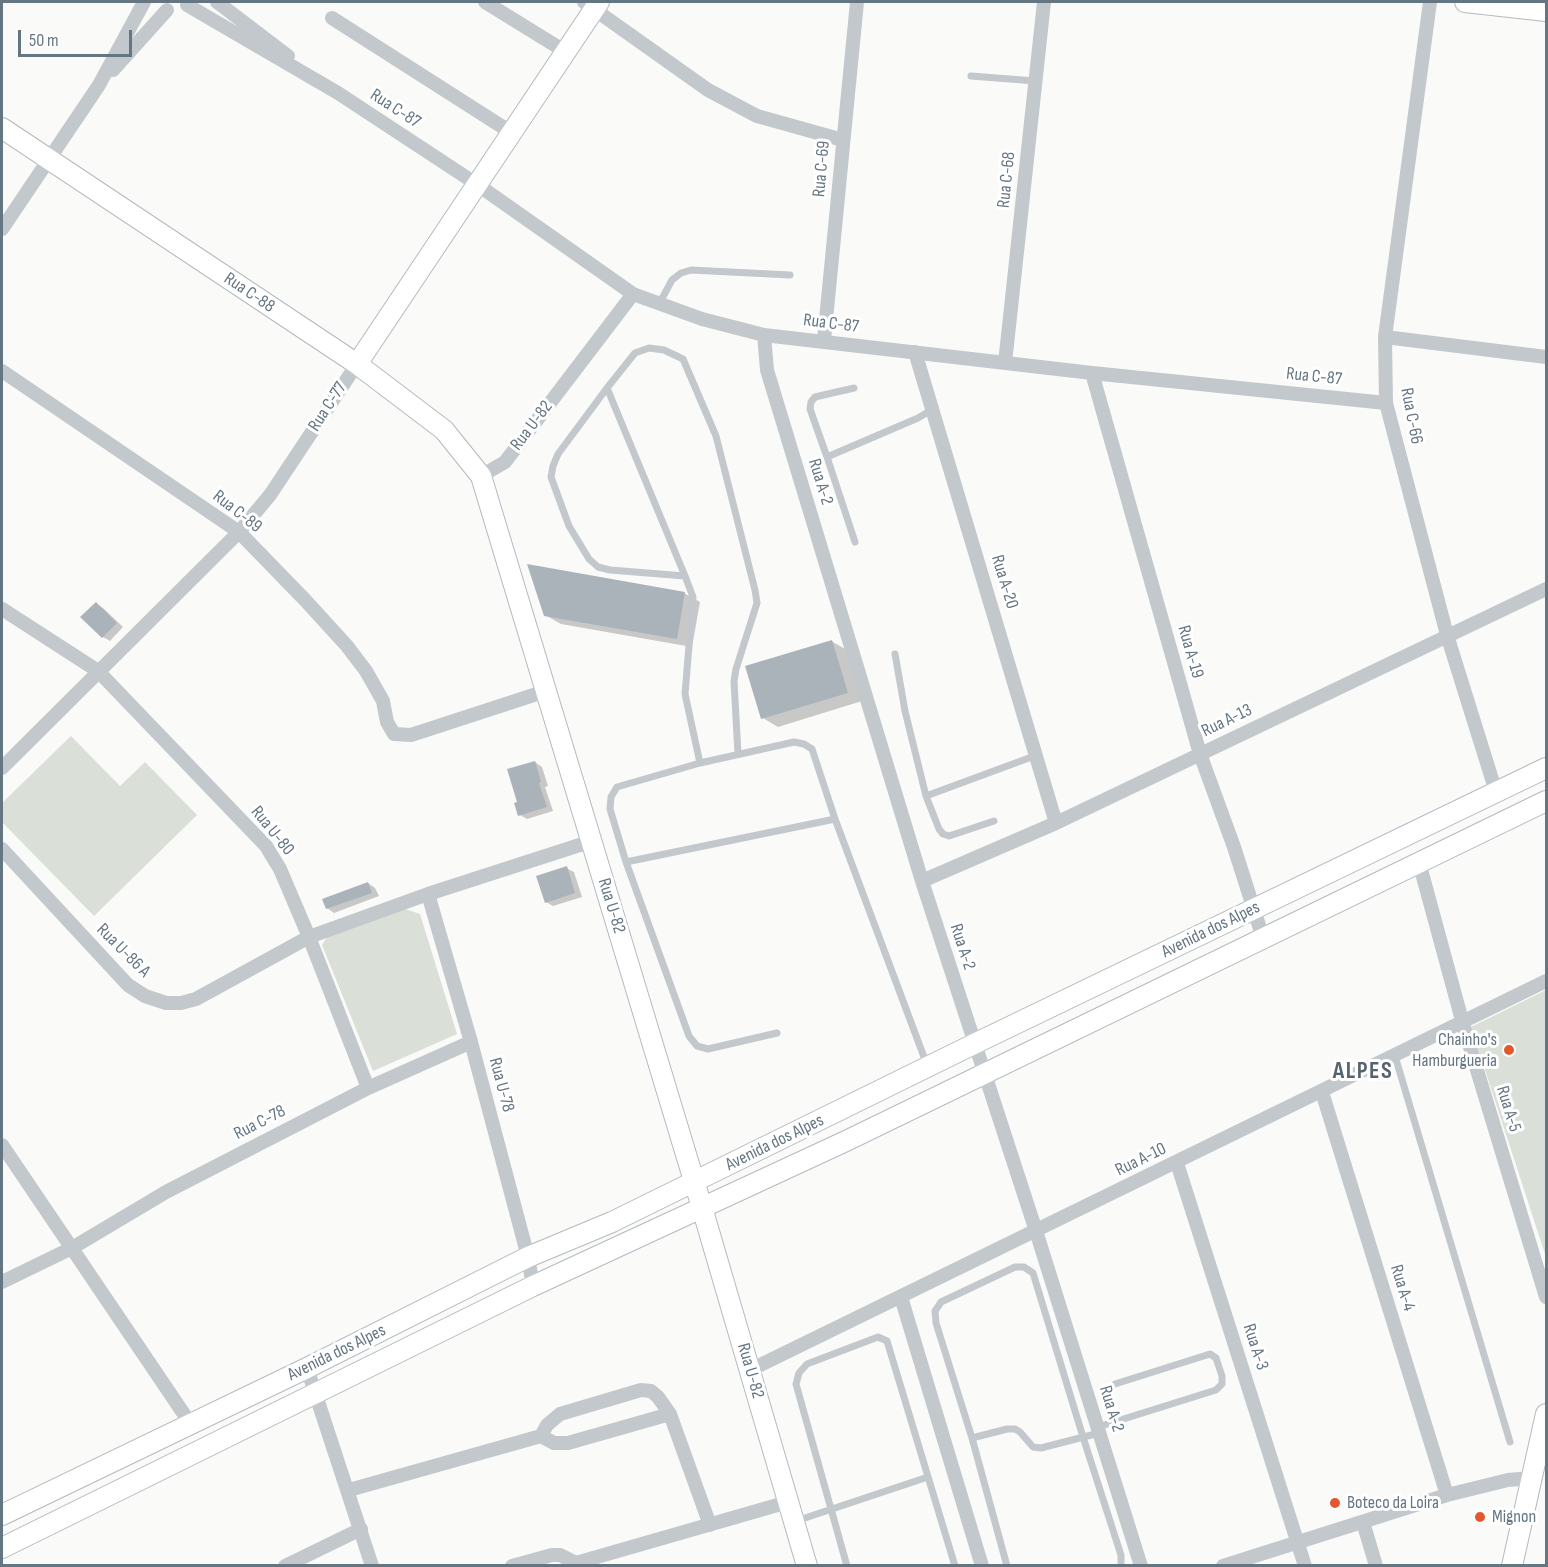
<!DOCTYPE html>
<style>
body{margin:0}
#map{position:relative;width:1548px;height:1567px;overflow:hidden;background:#fafaf8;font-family:"Sofia Sans Condensed",sans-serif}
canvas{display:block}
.frame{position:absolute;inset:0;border:3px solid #657683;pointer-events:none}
.scale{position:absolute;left:18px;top:30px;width:114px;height:27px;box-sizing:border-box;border:3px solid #657683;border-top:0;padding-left:8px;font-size:18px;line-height:21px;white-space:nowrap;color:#657683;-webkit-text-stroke:4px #fff;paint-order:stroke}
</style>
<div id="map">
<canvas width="1548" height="1567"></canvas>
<div class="frame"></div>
<div class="scale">50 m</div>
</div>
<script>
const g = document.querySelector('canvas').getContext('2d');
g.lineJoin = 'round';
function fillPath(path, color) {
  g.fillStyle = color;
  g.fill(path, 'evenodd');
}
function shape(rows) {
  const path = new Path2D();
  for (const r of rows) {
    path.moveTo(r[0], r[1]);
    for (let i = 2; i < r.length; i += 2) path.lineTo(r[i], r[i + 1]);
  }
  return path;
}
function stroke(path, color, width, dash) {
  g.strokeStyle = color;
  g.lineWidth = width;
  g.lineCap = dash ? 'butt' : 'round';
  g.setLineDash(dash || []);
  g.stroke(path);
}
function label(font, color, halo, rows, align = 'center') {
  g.font = font + ' "Sofia Sans Condensed",sans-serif';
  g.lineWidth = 6;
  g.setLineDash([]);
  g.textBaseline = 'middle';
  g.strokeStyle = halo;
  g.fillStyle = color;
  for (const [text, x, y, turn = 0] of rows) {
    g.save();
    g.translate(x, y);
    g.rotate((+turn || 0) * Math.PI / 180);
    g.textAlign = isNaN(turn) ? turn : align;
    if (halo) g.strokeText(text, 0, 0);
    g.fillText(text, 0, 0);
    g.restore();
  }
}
const green = shape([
 [71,736,120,786,145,762,197,815,94,916,2,822,2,803],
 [405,909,420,914,457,1034,373,1071,322,945,330,932],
 [1546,990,1546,1257,1471,1027]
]);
const shadow = shape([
 [684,593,700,602,692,647,561,624,545,615],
 [96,604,103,608,123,627,110,641,103,637],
 [831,641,847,650,862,701,778,727,763,718],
 [535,762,542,767,548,786,545,787,553,811,527,819,520,815,519,803],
 [566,868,574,872,582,897,553,906,546,902],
 [368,883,375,888,379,896,334,913,327,908]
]);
const building = shape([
 [527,564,685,592,677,639,544,616],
 [96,602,117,623,102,638,80,617],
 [832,640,848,693,761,719,745,666],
 [535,761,541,782,539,783,547,807,518,816,514,803,517,802,507,769],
 [567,866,575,893,545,903,536,876],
 [368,882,372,893,326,909,322,899]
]);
const lane = shape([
 [971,76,1035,81],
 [659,304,672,280,681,273,691,270,790,275],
 [607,388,685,576],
 [827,457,810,409,811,402,815,397,854,388],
 [855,542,827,457,918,418,933,409],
 [895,654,905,711,926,796,939,829,943,834,949,836,994,821],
 [700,763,685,694,693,597,685,576,610,570,598,567,589,559,569,526,551,477,553,466,558,454,607,388,635,353,649,348,664,350,683,359,716,436,755,590,757,603,736,669,734,681,738,754],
 [926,796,1037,755],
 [626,862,610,809,611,797,617,787,700,763,794,742,804,744,812,749,835,819],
 [777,1033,708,1049,697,1046,689,1036,626,862,835,819,927,1065],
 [1395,1056,1510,1442],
 [1098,1427,1216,1390,1222,1384,1222,1376,1216,1358,1210,1354,1115,1384],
 [972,1438,1007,1429,1015,1429,1020,1432,1033,1447,1041,1448,1099,1433],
 [796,1521,928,1477],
 [847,1566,796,1384,799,1373,807,1364,878,1337,887,1341,955,1566],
 [1007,1566,972,1438,936,1323,935,1311,941,1302,1015,1267,1024,1267,1033,1273,1083,1437,1121,1555,1121,1566]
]);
const street = shape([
 [217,2,288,56],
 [485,2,566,52],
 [584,2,708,90,757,116,843,140],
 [1430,2,1385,337,1386,403,1447,635,1496,792],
 [187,5,338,93,478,185,633,294,702,319,764,335,1092,373,1386,403],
 [332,18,512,133],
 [113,70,167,10],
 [2,229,99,85,144,2],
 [764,335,767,370,922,881,1036,1231,1141,1566],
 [1385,337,1546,357],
 [824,340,857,2],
 [915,352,1056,823],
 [1005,363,1044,2],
 [2,371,239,532,306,601,347,646,366,671,383,701,387,722,394,734,411,735,546,691],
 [1092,373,1200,754,1234,847,1263,938],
 [481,476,505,462,633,294],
 [2,609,98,671,266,846,280,869,309,937,368,1088],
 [2,768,239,532,270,495,357,364],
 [2,849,128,985,145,996,166,1003,181,1003,196,999,309,937,428,894,592,841],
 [1419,862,1463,1024,1546,1297],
 [922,881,1056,823,1546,589],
 [428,894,471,1042,528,1257,533,1286],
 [1322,1092,1447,1495],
 [2,1145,190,1423],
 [1177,1163,1305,1566],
 [2,1282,72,1248,166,1192,368,1088,471,1042],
 [901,1297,982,1566],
 [307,1368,372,1566],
 [750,1370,1546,981],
 [670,1414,568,1443,554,1443,541,1436,547,1425,560,1414,641,1390,651,1391,658,1397,670,1414,710,1525],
 [349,1490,541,1436],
 [1363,1522,1376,1566],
 [285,1566,361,1529],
 [512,1566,552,1555,560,1555,576,1563,788,1502],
 [1223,1566,1447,1495,1508,1480,1531,1478]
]);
const secondary = shape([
 [1465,2,1546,11],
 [2,128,357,364,444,430,481,476,698,1194,807,1566],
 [357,364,599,2],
 [2,1515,307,1368,528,1257,612,1222,974,1044,1546,768],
 [2,1548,533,1286,846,1141,1546,801],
 [1512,1566,1546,1414]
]);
const markers = [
 [1509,1050,6,"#e4572e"],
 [1335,1503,6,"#e4572e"],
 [1480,1517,6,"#e4572e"]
];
const streetNames = [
 ["Rua C-87",395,109,33],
 ["Rua C-69",822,169,-85],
 ["Rua C-68",1007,180,-84],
 ["Rua C-88",249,293,34],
 ["Rua C-87",831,324,7],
 ["Rua C-87",1314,377,6],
 ["Rua C-77",328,407,-57],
 ["Rua C-66",1411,416,79],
 ["Rua U-82",532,426,-53],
 ["Rua A-2",820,482,73],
 ["Rua C-89",237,512,38],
 ["Rua A-20",1004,582,73],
 ["Rua A-19",1190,652,74],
 ["Rua A-13",1227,721,-26],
 ["Rua U-80",272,831,51],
 ["Rua U-82",611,906,73],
 ["Avenida dos Alpes",1211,930,-26],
 ["Rua A-2",962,947,72],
 ["Rua U-86 A",123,951,45],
 ["Rua U-78",501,1085,75],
 ["Rua A-5",1508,1109,73],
 ["Rua C-78",260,1123,-27],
 ["Avenida dos Alpes",775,1143,-26],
 ["Rua A-10",1141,1160,-26],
 ["Rua A-4",1402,1288,73],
 ["Rua A-3",1255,1347,72],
 ["Avenida dos Alpes",337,1353,-26],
 ["Rua U-82",750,1371,74],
 ["Rua A-2",1111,1409,73]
];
const poiNames = [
 ["Chainho's",1497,1040,"right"],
 ["Hamburgueria",1497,1061,"right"],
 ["Boteco da Loira",1347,1503],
 ["Mignon",1492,1517]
];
const districtNames = [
 ["ALPES",1363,1072]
];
fillPath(green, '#dadfd7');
fillPath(shadow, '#0003');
fillPath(building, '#aab3b9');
stroke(secondary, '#b3babf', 22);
stroke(lane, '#c3c8cc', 7);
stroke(street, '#c3c8cc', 14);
stroke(secondary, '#fff', 20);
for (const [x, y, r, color] of markers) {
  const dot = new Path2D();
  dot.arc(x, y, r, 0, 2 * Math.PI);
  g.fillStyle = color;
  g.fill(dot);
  stroke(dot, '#fff', 2);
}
label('18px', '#657683', '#fff', streetNames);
label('18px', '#657683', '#fff', poiNames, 'left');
g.letterSpacing = '1.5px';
label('bold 24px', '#57646e', '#fff', districtNames);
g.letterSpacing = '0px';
</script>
